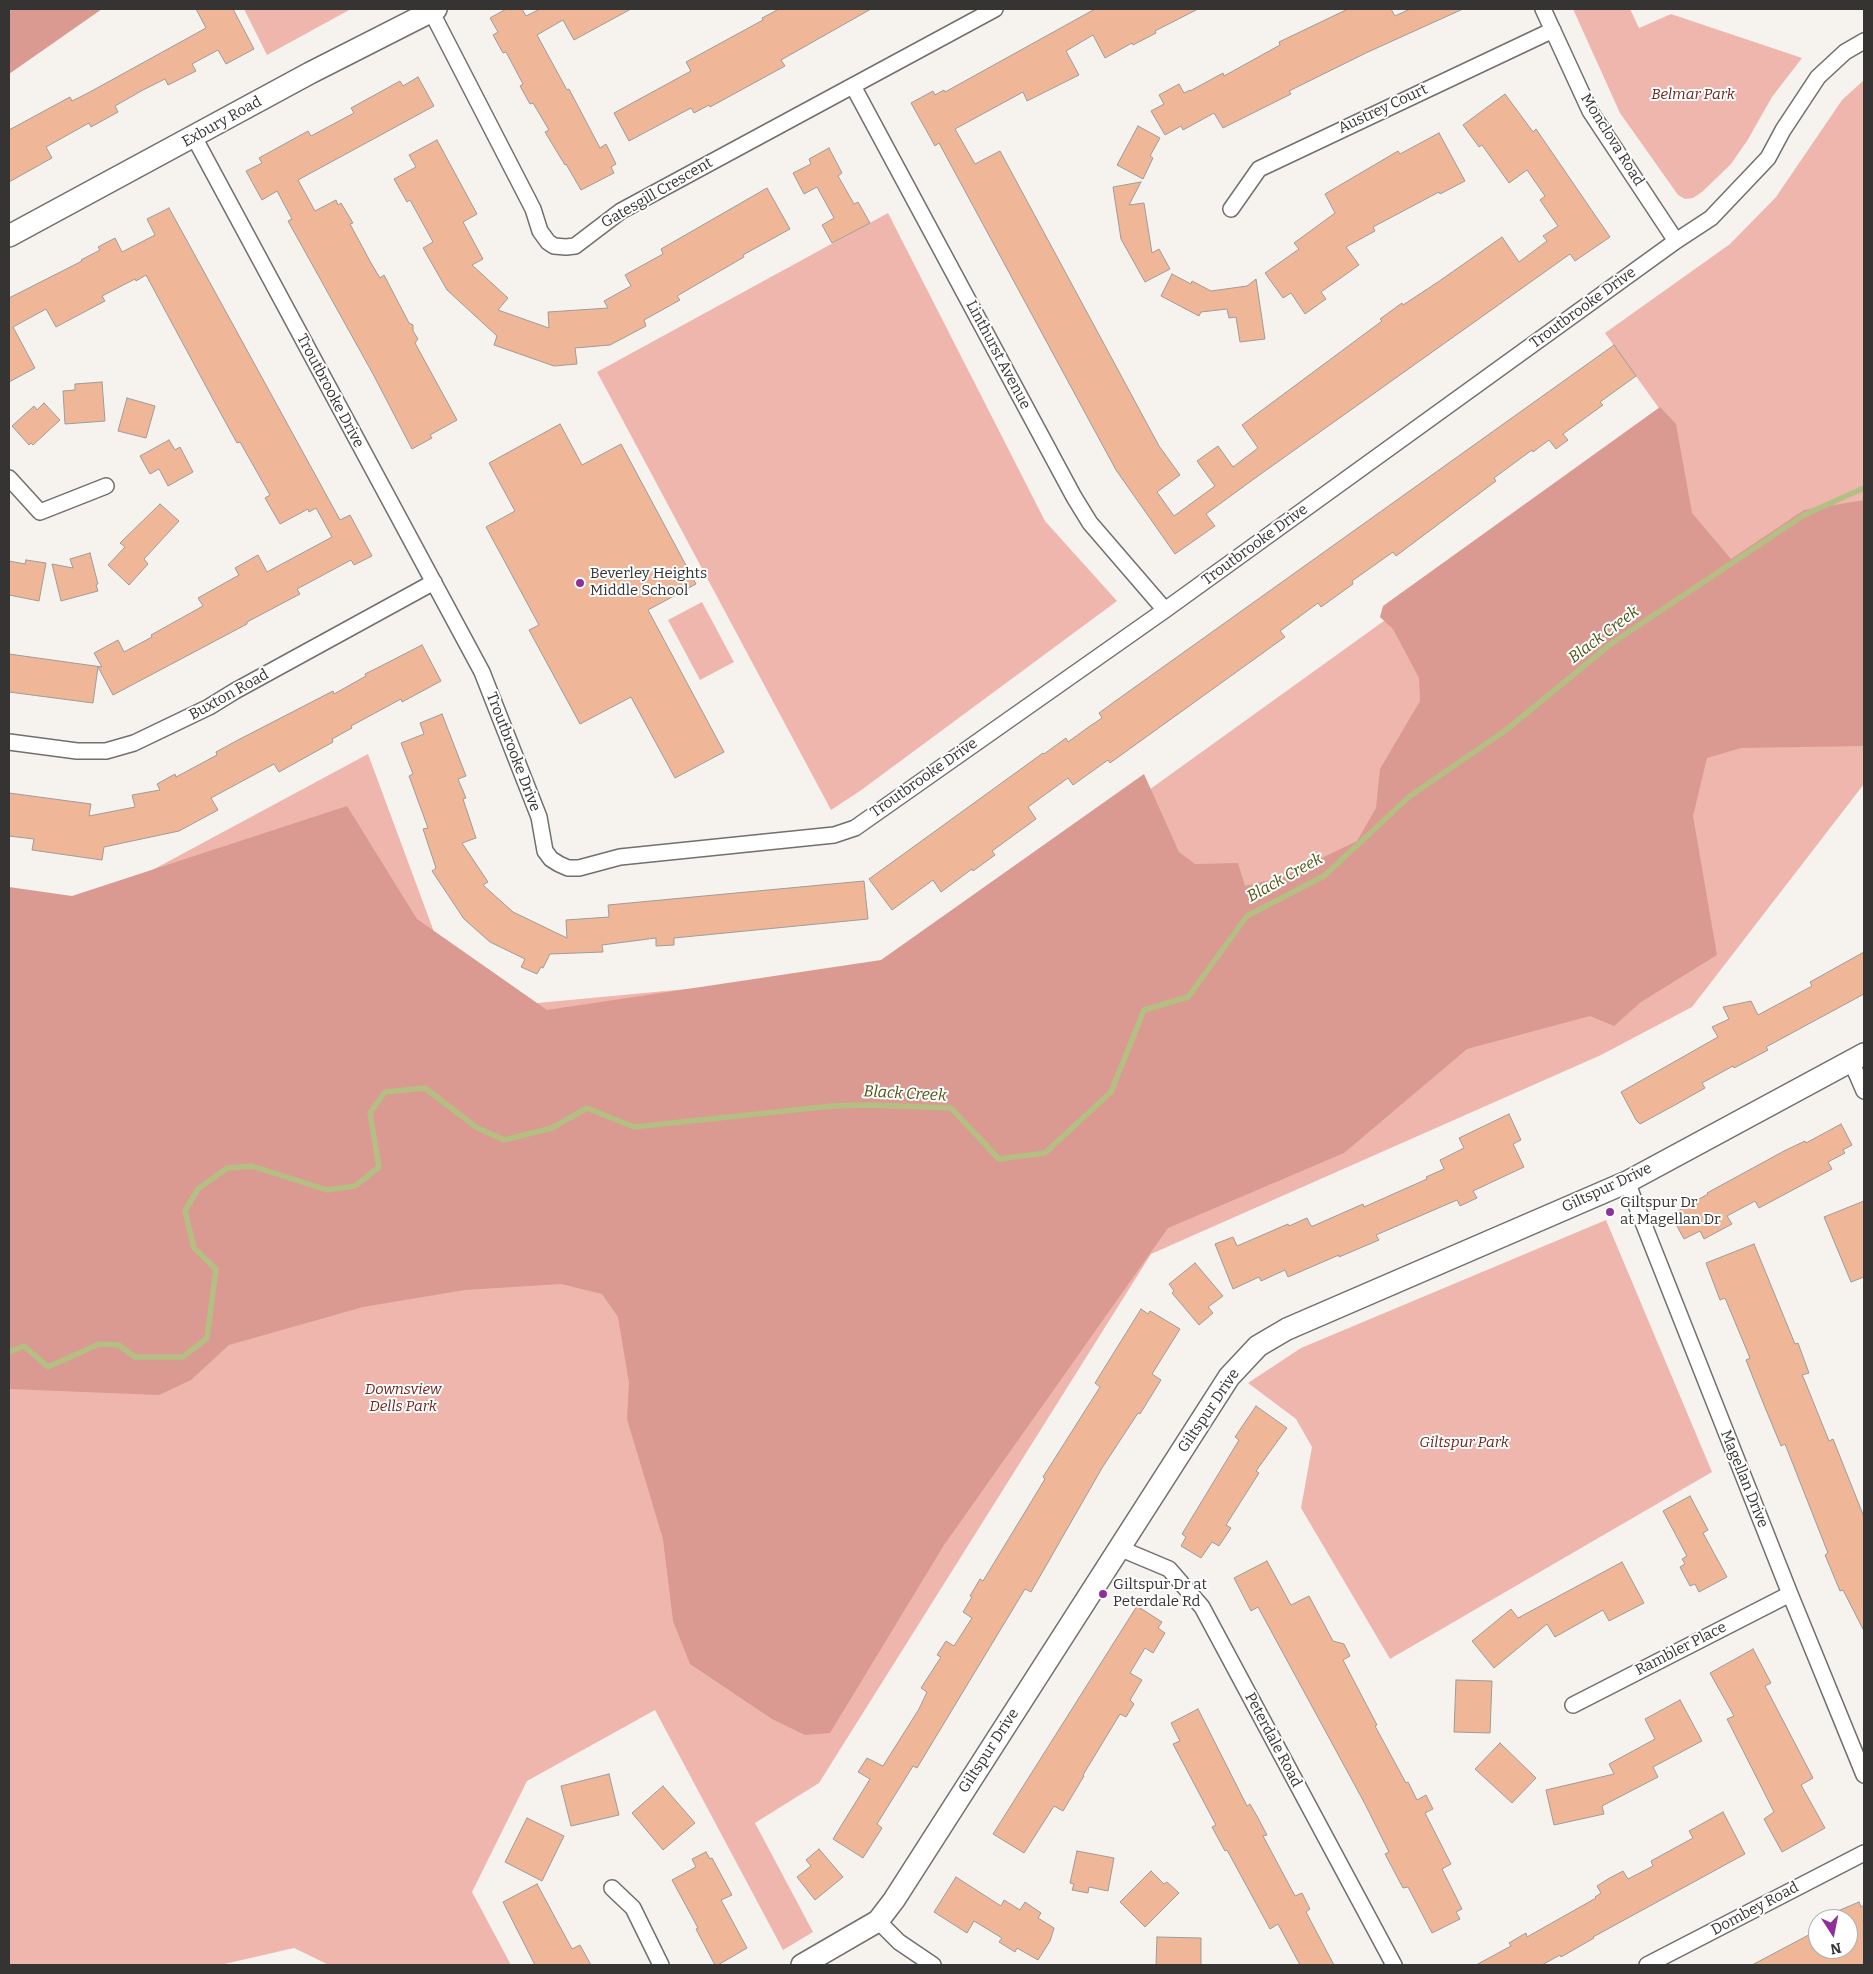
<!DOCTYPE html>
<style>
body{margin:0}
#map{position:relative;width:1873px;height:1974px;overflow:hidden;background:#f6f3ef;font-family:Bitter,serif}
canvas{display:block}
.frame{position:absolute;inset:0;border:10px solid #353433;pointer-events:none}
.north{position:absolute;left:1808px;top:1909px;width:50px;height:50px;box-sizing:border-box;background:#fff;border:1px solid #aeaead;border-radius:50%;rotate:169deg;font-size:14px;font-weight:700;line-height:20px;text-align:center;color:#353433}
.north::after{content:'';display:block;margin:auto;width:18px;height:22px;background:#8e309a;clip-path:polygon(50% 0,100% 100%,50% 72%,0 100%)}
</style>
<div id="map">
<canvas width="1873" height="1974"></canvas>
<div class="frame"></div>
<div class="north">N</div>
</div>
<script>
const g = document.querySelector('canvas').getContext('2d');
g.lineJoin = 'round';
function fillPath(path, color) {
  g.fillStyle = color;
  g.fill(path, 'evenodd');
}
function shape(rows) {
  const path = new Path2D();
  for (const r of rows) {
    path.moveTo(r[0], r[1]);
    for (let i = 2; i < r.length; i += 2) path.lineTo(r[i], r[i + 1]);
  }
  return path;
}
function stroke(path, color, width, dash) {
  g.strokeStyle = color;
  g.lineWidth = width;
  g.lineCap = dash ? 'butt' : 'round';
  g.setLineDash(dash || []);
  g.stroke(path);
}
function label(font, color, halo, rows, align = 'center') {
  g.font = font + ' Bitter,serif';
  g.lineWidth = 4;
  g.setLineDash([]);
  g.textBaseline = 'middle';
  g.strokeStyle = halo;
  g.fillStyle = color;
  for (const [text, x, y, turn = 0] of rows) {
    g.save();
    g.translate(x, y);
    g.rotate((+turn || 0) * Math.PI / 180);
    g.textAlign = isNaN(turn) ? turn : align;
    if (halo) g.strokeText(text, 0, 0);
    g.fillText(text, 0, 0);
    g.restore();
  }
}
const green = shape([
 [244,9,351,9,267,55],
 [1573,9,1630,9,1639,28,1671,14,1802,58,1772,97,1747,141,1731,164,1702,192,1693,198,1685,199,1678,195,1620,113],
 [1864,80,1864,784,1692,1007,1601,1055,1151,1254,819,1783,755,1823,813,1932,783,1950,655,1710,527,1781,472,1892,511,1965,329,1965,294,1948,220,1965,9,1965,9,892,91,903,368,754,463,1010,900,969,1666,418,1605,333,1730,244,1776,197,1842,100],
 [888,213,1045,521,1117,601,860,791,831,810,597,372],
 [702,602,734,662,700,680,668,620],
 [1606,1220,1712,1472,1390,1659,1301,1508,1312,1447,1296,1419,1248,1383,1301,1348]
]);
const forest = shape([
 [9,9,102,9,9,74],
 [1660,407,1676,424,1692,513,1731,559,1804,510,1864,500,1864,746,1741,748,1707,758,1693,816,1717,955,1641,1002,1614,1026,1590,1016,1467,1049,1344,1153,1168,1228,944,1545,830,1733,805,1735,772,1719,690,1664,673,1621,663,1539,627,1419,629,1383,618,1317,602,1294,561,1284,465,1290,363,1307,229,1345,191,1380,159,1395,9,1389,9,887,72,896,347,806,417,919,547,1010,881,960,1144,774,1179,852,1195,864,1238,863,1245,886,1282,877,1357,841,1376,808,1380,769,1420,701,1419,678,1393,629,1380,617,1383,606]
]);
const stream = shape([
 [9,1352,24,1346,48,1367,99,1344,119,1345,135,1357,183,1357,207,1338,216,1269,194,1248,185,1211,198,1189,227,1168,252,1166,327,1190,355,1186,379,1167,370,1113,385,1092,425,1088,476,1127,504,1140,552,1128,587,1108,634,1127,832,1106,871,1105,951,1108,999,1159,1045,1153,1111,1092,1144,1010,1188,997,1247,916,1324,876,1410,796,1506,730,1612,643,1804,515,1864,488]
]);
const building = shape([
 [196,9,233,9,254,49,226,64,218,50,192,64,196,71,168,85,165,79,143,90,115,106,118,112,91,127,89,123,46,147,52,158,9,182,9,130,70,97,72,101,88,93,206,28,196,9],
 [506,9,522,9,526,16,540,9,631,9,574,40,563,20,537,35,567,90,569,89,600,148,606,144,616,164,611,167,614,173,581,190,566,164,565,165,545,132,549,130,533,103,530,104,520,86,523,84,506,52,503,53,493,35,498,32,490,18,506,9],
 [779,9,871,9,781,60,785,66,710,107,709,105,694,113,691,108,629,141,614,113,691,71,686,62,763,20,762,18,779,9],
 [1095,9,1198,9,1155,31,1156,33,1133,45,1132,43,1105,58,1093,35,1066,51,1079,75,1027,101,1023,92,955,129,975,164,1000,151,1159,446,1180,475,1157,492,1174,516,1215,486,1197,461,1218,446,1233,467,1258,448,1242,425,1382,321,1380,319,1402,303,1403,305,1438,282,1502,237,1519,262,1547,241,1543,236,1558,226,1540,200,1545,196,1527,170,1509,183,1482,145,1479,147,1463,125,1505,94,1533,132,1536,129,1610,237,1575,261,1570,254,1258,476,1206,514,1215,526,1175,554,1116,470,939,143,935,146,911,103,933,91,935,95,944,90,945,92,1095,9],
 [1348,9,1391,9,1395,16,1410,9,1463,9,1368,52,1289,91,1291,94,1223,128,1214,113,1183,130,1181,126,1165,135,1151,111,1164,104,1159,95,1179,84,1184,93,1190,90,1190,91,1223,73,1224,76,1280,45,1279,42,1348,9],
 [418,77,434,106,298,180,315,211,336,200,338,205,341,203,353,223,350,224,371,263,380,278,384,275,409,323,413,325,413,331,418,339,415,343,457,420,430,435,432,438,412,449,373,374,288,221,292,219,277,191,262,200,246,171,262,163,259,158,308,131,311,136,354,113,351,108,400,81,403,86,418,77],
 [1138,126,1160,138,1150,156,1153,158,1143,179,1117,165,1138,126],
 [1439,133,1465,181,1440,194,1439,192,1373,227,1375,231,1346,247,1359,265,1321,292,1326,299,1305,314,1291,293,1283,298,1265,273,1299,249,1294,243,1335,213,1325,194,1398,151,1400,154,1439,133],
 [437,140,477,214,463,222,483,259,472,265,508,298,498,310,549,328,548,312,608,308,604,301,631,286,625,275,663,254,661,249,767,188,790,229,743,255,744,257,677,296,680,300,644,320,646,326,610,345,575,348,577,364,554,366,494,345,497,336,447,290,423,248,433,242,410,200,407,202,394,179,416,167,409,155,437,140],
 [829,148,842,173,838,176,854,204,858,202,870,223,832,243,822,225,834,218,817,187,804,194,793,173,811,164,809,159,829,148],
 [1141,182,1129,205,1144,203,1152,253,1159,249,1170,269,1145,282,1121,239,1113,187,1141,182],
 [169,208,340,520,350,515,372,556,354,565,351,560,297,589,300,594,247,622,247,624,113,695,98,667,93,703,9,692,9,654,102,667,94,653,118,640,124,652,152,637,151,635,203,606,198,598,239,575,235,568,258,555,267,572,332,537,316,508,309,512,308,509,280,524,265,498,270,495,240,442,237,443,215,403,146,275,136,281,135,279,102,296,105,301,56,327,46,309,13,327,35,368,9,382,9,298,82,261,81,260,100,250,98,247,115,238,122,252,155,235,147,219,169,208],
 [1172,274,1191,284,1192,281,1211,291,1247,286,1256,279,1265,339,1240,342,1236,317,1229,318,1227,309,1201,312,1199,316,1161,296,1172,274],
 [1614,345,1636,376,1600,402,1603,405,1563,434,1568,440,1556,449,1549,440,1533,452,1532,450,1494,478,1496,481,1396,556,1393,552,1352,581,1353,584,1321,607,1318,603,1280,631,1285,637,1110,763,1108,760,1073,785,1068,778,1028,807,1036,819,992,851,995,855,973,871,972,869,941,892,933,880,892,910,869,879,1043,753,1044,754,1066,738,1068,742,1090,726,1102,718,1099,713,1114,702,1614,345],
 [102,382,105,421,65,424,63,391,75,390,75,384,102,382],
 [127,398,155,406,146,438,118,431,127,398],
 [44,403,60,420,33,445,31,443,29,445,12,426,34,406,37,410,44,403],
 [560,424,582,465,621,444,696,584,648,610,724,752,675,778,631,697,580,724,529,630,539,625,486,527,515,511,489,463,560,424],
 [169,440,175,450,180,447,193,472,168,486,159,469,150,474,140,456,169,440],
 [160,504,179,521,144,559,148,564,129,585,108,565,125,547,120,543,160,504],
 [90,553,98,584,96,585,98,591,61,601,52,564,73,568,70,559,90,553],
 [26,560,46,563,39,601,9,595,9,561,25,564,26,560],
 [422,645,441,681,402,702,401,699,351,726,352,728,332,739,333,742,279,772,274,764,211,798,218,810,179,831,104,847,102,860,32,850,34,839,9,836,9,793,91,804,89,816,135,807,132,795,160,790,157,784,175,774,176,777,217,755,216,752,238,740,333,691,334,694,366,676,365,674,381,666,422,645],
 [442,714,466,776,458,779,466,798,463,799,476,838,462,843,488,882,483,885,513,912,567,938,566,920,609,917,608,905,864,881,868,919,674,938,674,945,656,946,656,938,602,945,603,952,550,954,543,968,541,967,537,974,521,967,525,959,490,942,464,919,432,871,436,868,423,829,428,828,409,776,413,774,401,743,424,734,420,723,442,714],
 [1864,952,1864,994,1766,1047,1768,1050,1734,1068,1733,1066,1702,1083,1705,1088,1675,1105,1640,1124,1636,1120,1621,1092,1718,1037,1712,1027,1729,1019,1723,1007,1751,1001,1758,1015,1812,986,1810,982,1864,952],
 [1509,1114,1521,1140,1513,1144,1524,1167,1473,1191,1477,1198,1460,1206,1457,1200,1376,1235,1379,1240,1339,1257,1339,1255,1288,1277,1285,1270,1261,1281,1259,1277,1233,1289,1215,1244,1233,1237,1237,1246,1288,1224,1289,1226,1307,1218,1311,1226,1313,1226,1363,1204,1364,1207,1427,1179,1426,1177,1444,1169,1440,1160,1464,1148,1459,1138,1509,1114],
 [1841,1124,1852,1145,1843,1150,1845,1153,1828,1162,1832,1169,1759,1208,1755,1201,1727,1216,1732,1224,1704,1239,1700,1231,1684,1239,1671,1215,1708,1194,1707,1193,1784,1151,1805,1141,1806,1143,1841,1124],
 [1864,1201,1864,1277,1851,1282,1824,1217,1864,1201],
 [1754,1244,1795,1344,1798,1343,1809,1373,1802,1375,1804,1379,1829,1441,1833,1439,1864,1517,1864,1631,1843,1590,1840,1591,1825,1555,1828,1553,1785,1444,1781,1446,1764,1405,1746,1360,1750,1358,1725,1298,1720,1300,1706,1263,1754,1244],
 [1195,1263,1223,1296,1208,1307,1213,1313,1199,1325,1172,1293,1174,1291,1169,1284,1195,1263],
 [1141,1309,1148,1314,1150,1311,1180,1329,1152,1374,1161,1380,1140,1414,1138,1413,1102,1468,1031,1592,1025,1589,917,1768,913,1766,877,1824,882,1828,863,1858,833,1839,870,1779,858,1772,867,1758,883,1766,919,1709,927,1692,921,1688,941,1657,937,1655,946,1641,954,1646,972,1618,963,1612,972,1597,970,1596,980,1579,983,1581,1045,1479,1043,1477,1100,1387,1095,1383,1141,1309],
 [1256,1406,1287,1428,1256,1471,1259,1473,1226,1525,1231,1528,1219,1546,1212,1542,1201,1558,1181,1546,1186,1537,1182,1534,1239,1440,1235,1437,1256,1406],
 [1690,1496,1708,1530,1703,1533,1727,1577,1699,1592,1695,1584,1690,1586,1680,1567,1685,1564,1682,1559,1687,1556,1663,1511,1690,1496],
 [1267,1561,1291,1605,1309,1596,1333,1641,1344,1644,1350,1656,1343,1660,1377,1725,1375,1726,1406,1783,1408,1782,1417,1800,1426,1795,1433,1809,1425,1813,1451,1864,1442,1869,1462,1909,1456,1912,1460,1919,1432,1933,1408,1887,1403,1888,1385,1854,1389,1852,1365,1804,1258,1607,1251,1611,1234,1578,1267,1561],
 [1622,1562,1644,1603,1609,1621,1603,1610,1555,1637,1547,1624,1494,1668,1472,1641,1511,1609,1518,1618,1622,1562],
 [1137,1606,1162,1622,1158,1628,1165,1633,1153,1653,1145,1648,1130,1673,1142,1680,1130,1700,1134,1704,1126,1717,1120,1714,1083,1775,1084,1776,1063,1811,1054,1806,1024,1853,993,1834,1137,1606],
 [1753,1649,1771,1683,1765,1686,1813,1778,1801,1785,1825,1828,1782,1852,1764,1819,1774,1812,1727,1719,1734,1716,1710,1673,1753,1649],
 [1456,1680,1492,1681,1490,1733,1454,1732,1456,1680],
 [1680,1700,1702,1741,1653,1767,1658,1777,1602,1806,1604,1814,1554,1825,1546,1790,1614,1774,1609,1764,1655,1739,1645,1719,1680,1700],
 [1198,1709,1247,1806,1250,1804,1258,1818,1267,1835,1263,1836,1295,1896,1302,1893,1310,1909,1306,1912,1334,1965,1300,1965,1278,1924,1270,1929,1227,1850,1225,1851,1212,1827,1216,1825,1173,1744,1180,1741,1171,1723,1198,1709],
 [1500,1743,1536,1778,1512,1803,1475,1769,1500,1743],
 [609,1774,619,1815,571,1826,561,1786,609,1774],
 [663,1786,695,1823,663,1850,632,1813,663,1786],
 [1723,1812,1745,1854,1593,1937,1594,1938,1561,1957,1560,1955,1542,1965,1476,1965,1511,1946,1509,1943,1526,1933,1527,1937,1596,1898,1595,1897,1601,1893,1597,1886,1608,1879,1623,1871,1628,1879,1653,1866,1651,1861,1693,1838,1689,1831,1723,1812],
 [527,1818,564,1836,542,1881,505,1862,527,1818],
 [819,1849,843,1877,815,1900,797,1877,811,1866,806,1860,819,1849],
 [1077,1851,1114,1858,1108,1891,1089,1887,1088,1893,1072,1890,1074,1884,1070,1883,1077,1851],
 [706,1852,710,1859,712,1858,732,1895,721,1900,747,1948,718,1965,715,1965,696,1929,698,1928,672,1880,696,1867,692,1859,706,1852],
 [1151,1871,1164,1884,1167,1882,1179,1893,1145,1927,1120,1902,1151,1871],
 [956,1877,1001,1906,1004,1900,1020,1910,1025,1902,1041,1913,1038,1918,1054,1928,1050,1941,1038,1960,1017,1948,1015,1952,999,1942,1002,1938,974,1921,967,1933,934,1912,956,1877],
 [537,1884,572,1949,580,1945,591,1965,535,1965,503,1902,537,1884],
 [1859,1902,1861,1907,1864,1905,1864,1965,1752,1965,1818,1930,1818,1949,1848,1949,1848,1919,1819,1919,1859,1902],
 [1157,1937,1201,1938,1201,1965,1156,1965,1157,1937]
]);
const street = shape([
 [1543,9,1590,111,1676,241],
 [431,11,533,209,540,231,548,242,554,246,566,247,575,246,621,211,995,9],
 [853,86,1074,497,1090,523,1165,610],
 [194,137,482,672,539,817,545,851,551,859,559,864,568,868,579,868,620,857,834,835,855,828,1165,610,1676,241,1711,218,1768,158,1783,130,1818,77,1845,52,1864,41],
 [1231,209,1259,169,1553,30],
 [9,478,40,512,106,486],
 [9,742,77,751,106,751,134,743,209,707,235,691,434,582],
 [1851,1061,1864,1091],
 [1627,1182,1790,1594,1864,1775],
 [1119,1548,1169,1569,1202,1607,1394,1965],
 [1573,1705,1790,1594],
 [612,1888,633,1908,661,1965],
 [878,1921,899,1942,933,1965],
 [1647,1965,1864,1853]
]);
const secondary = shape([
 [9,236,310,73,436,9],
 [802,1965,878,1921,894,1900,1229,1377,1258,1346,1287,1329,1627,1182,1864,1054]
]);
const markers = [
 [580,583,5,"#8e309a"],
 [1610,1212,5,"#8e309a"],
 [1103,1594,5,"#8e309a"]
];
const parkNames = [
 ["Belmar Park",1693,95],
 ["Downsview",403,1390],
 ["Dells Park",403,1407],
 ["Giltspur Park",1464,1443]
];
const streetNames = [
 ["Austrey Court",1383,109,-25],
 ["Exbury Road",222,122,-29],
 ["Monclova Road",1612,140,58],
 ["Gatesgill Crescent",657,193,-30],
 ["Troutbrooke Drive",1583,308,-36],
 ["Linthurst Avenue",998,355,62],
 ["Troutbrooke Drive",330,391,62],
 ["Troutbrooke Drive",1255,545,-36],
 ["Buxton Road",229,695,-29],
 ["Troutbrooke Drive",513,752,69],
 ["Troutbrooke Drive",924,778,-35],
 ["Giltspur Drive",1607,1188,-25],
 ["Giltspur Drive",1209,1411,-56],
 ["Magellan Drive",1744,1479,68],
 ["Rambler Place",1681,1649,-27],
 ["Peterdale Road",1273,1740,62],
 ["Giltspur Drive",989,1751,-57],
 ["Dombey Road",1755,1909,-28]
];
const poiNames = [
 ["Beverley Heights",590,574],
 ["Middle School",590,591],
 ["Giltspur Dr",1620,1203],
 ["at Magellan Dr",1620,1220],
 ["Giltspur Dr at",1113,1585],
 ["Peterdale Rd",1113,1602]
];
const waterNames = [
 ["Black Creek",1604,635,-37],
 ["Black Creek",1285,878,-29],
 ["Black Creek",905,1094,3]
];
fillPath(green, '#efb6ae');
fillPath(forest, '#da9a91');
stroke(stream, '#b5be83', 5.5);
fillPath(building, '#efb697');
stroke(building, '#9f9b99', 1);
stroke(street, '#726f6c', 18);
stroke(secondary, '#726f6c', 24);
stroke(street, '#fff', 15);
stroke(secondary, '#fff', 21);
for (const [x, y, r, color] of markers) {
  const dot = new Path2D();
  dot.arc(x, y, r, 0, 2 * Math.PI);
  g.fillStyle = color;
  g.fill(dot);
  stroke(dot, '#fff', 2);
}
label('italic 15px', '#70241d', '#fff', parkNames);
label('15px', '#353433', '#fff', streetNames);
label('15px', '#353433', '#fff', poiNames, 'left');
label('italic 16px', '#4d5411', '#fff', waterNames);
</script>
